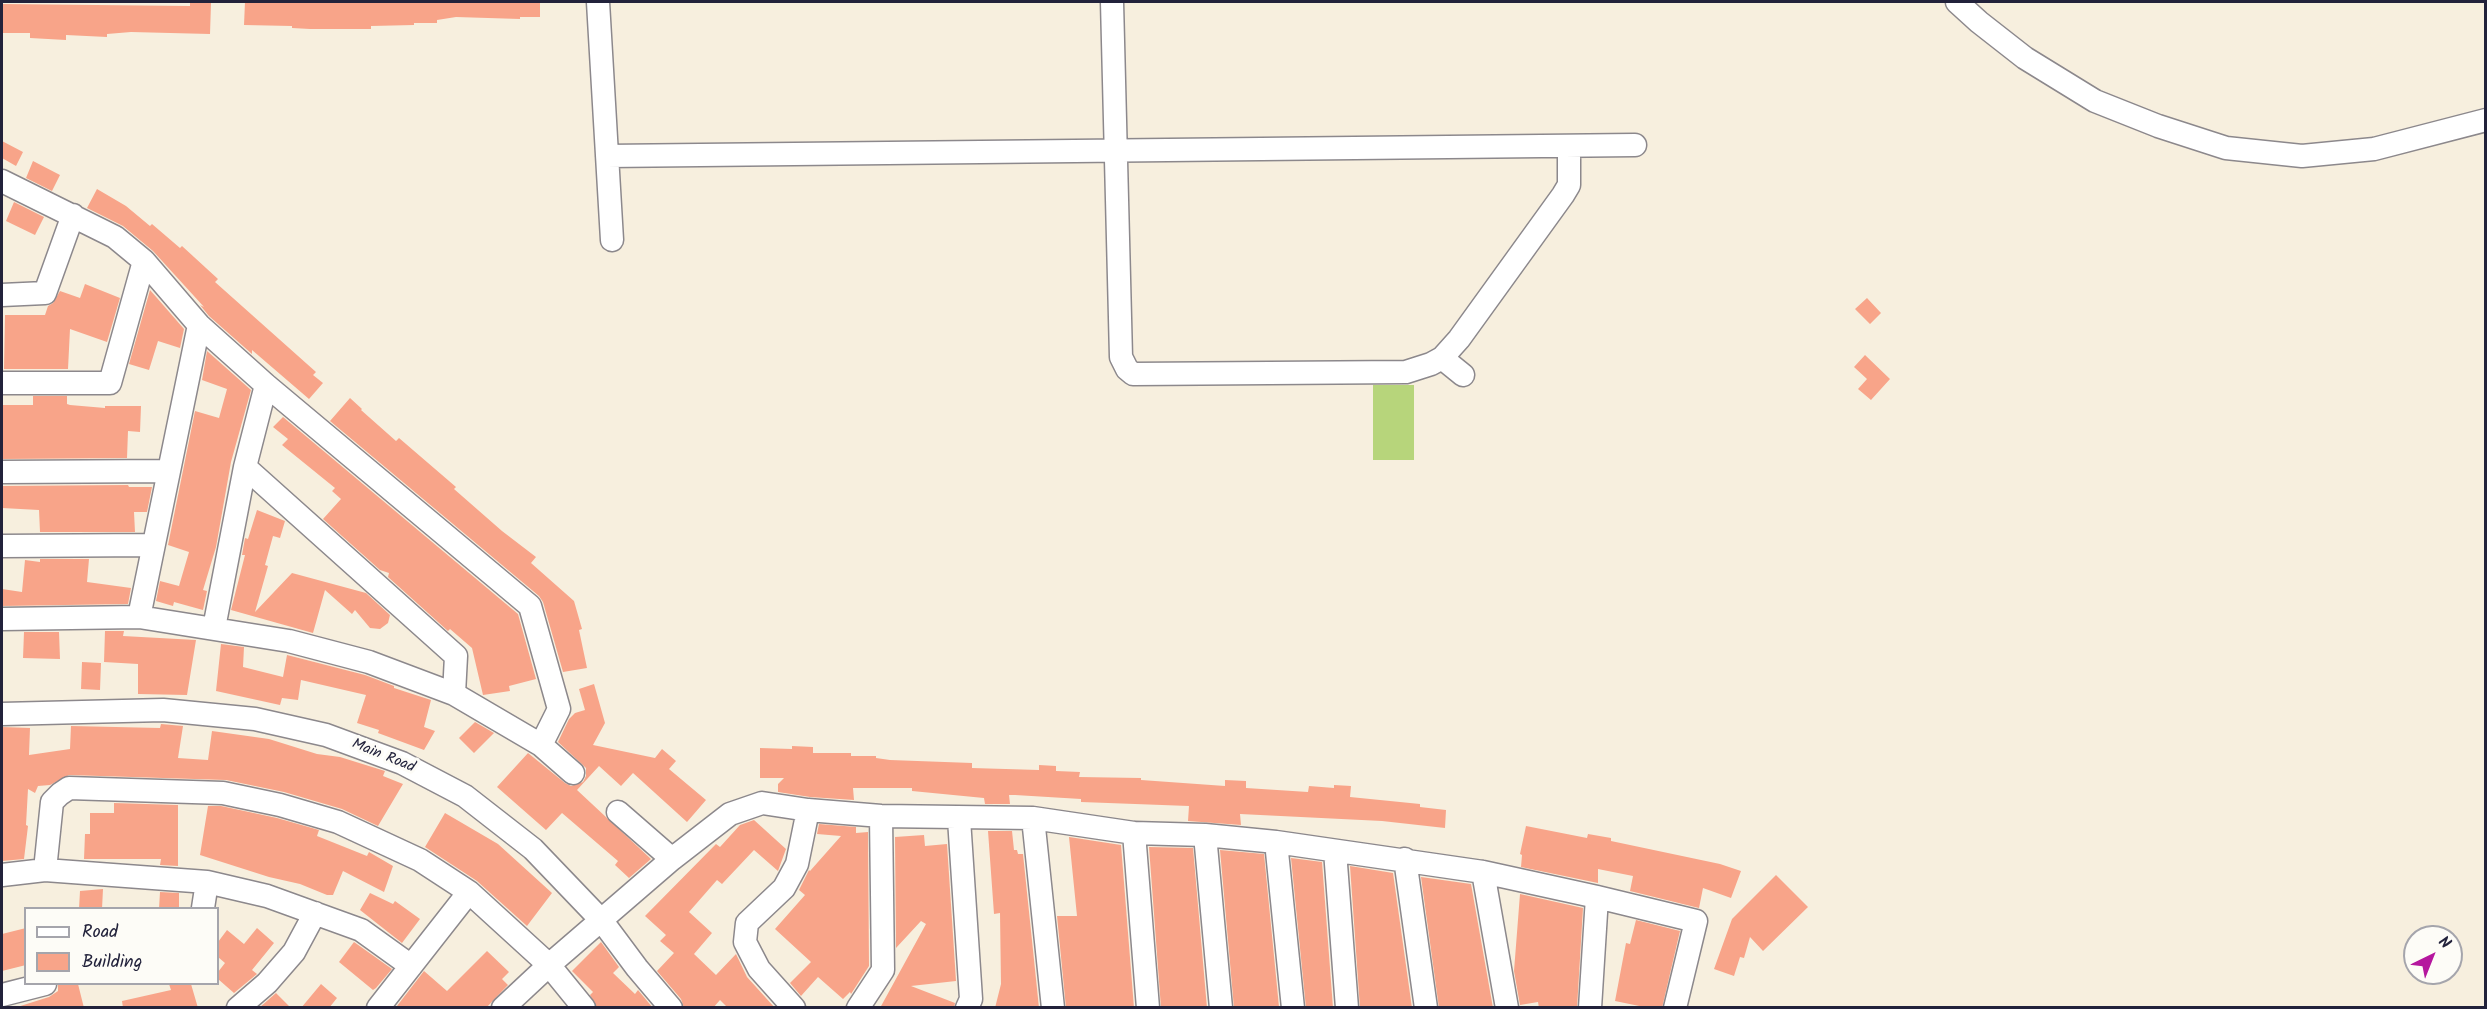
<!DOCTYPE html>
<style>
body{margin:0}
#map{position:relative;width:2487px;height:1009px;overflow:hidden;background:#f7efde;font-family:Kalam,sans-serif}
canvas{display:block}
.frame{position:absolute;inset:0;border:3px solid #22223b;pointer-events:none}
.legend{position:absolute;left:24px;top:907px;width:195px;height:78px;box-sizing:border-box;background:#fdfcf7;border:2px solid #a5a5ac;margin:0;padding:8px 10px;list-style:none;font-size:18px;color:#22223b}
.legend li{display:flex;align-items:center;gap:12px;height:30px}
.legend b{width:30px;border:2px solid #a5a5ac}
.north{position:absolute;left:2403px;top:925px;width:60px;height:60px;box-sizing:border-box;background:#fdfcf7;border:2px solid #a5a5ac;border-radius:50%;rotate:43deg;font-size:16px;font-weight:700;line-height:24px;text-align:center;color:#22223b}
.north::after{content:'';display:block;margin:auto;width:21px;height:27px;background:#b5179e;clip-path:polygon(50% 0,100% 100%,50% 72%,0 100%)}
</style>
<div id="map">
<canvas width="2487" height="1009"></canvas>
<div class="frame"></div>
<ul class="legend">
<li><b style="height:8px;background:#fff"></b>Road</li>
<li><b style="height:16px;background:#f8a489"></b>Building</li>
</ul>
<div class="north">N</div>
</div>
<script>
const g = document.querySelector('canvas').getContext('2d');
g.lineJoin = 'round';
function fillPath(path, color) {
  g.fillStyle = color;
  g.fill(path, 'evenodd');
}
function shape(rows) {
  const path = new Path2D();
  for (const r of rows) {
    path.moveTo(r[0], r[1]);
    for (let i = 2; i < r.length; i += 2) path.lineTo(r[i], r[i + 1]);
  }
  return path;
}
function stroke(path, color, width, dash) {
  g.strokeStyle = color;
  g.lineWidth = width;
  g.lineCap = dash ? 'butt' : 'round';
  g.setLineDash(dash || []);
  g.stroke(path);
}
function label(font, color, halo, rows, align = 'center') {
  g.font = font + ' Kalam,sans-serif';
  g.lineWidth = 6;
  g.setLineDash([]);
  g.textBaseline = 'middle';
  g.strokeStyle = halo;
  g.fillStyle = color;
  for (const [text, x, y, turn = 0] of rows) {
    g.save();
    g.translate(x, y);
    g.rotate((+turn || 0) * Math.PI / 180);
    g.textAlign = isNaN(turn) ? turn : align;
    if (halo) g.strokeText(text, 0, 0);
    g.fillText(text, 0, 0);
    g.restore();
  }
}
const green = shape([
 [1373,385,1414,385,1414,460,1373,460]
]);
const building = shape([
 [245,2,540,2,540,17,520,17,520,19,456,17,437,20,437,23,414,23,414,25,371,26,371,29,310,29,292,28,292,26,244,25],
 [190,3,211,3,210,34,131,32,107,34,107,37,66,35,66,40,30,38,30,33,2,33,2,4,190,6],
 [2,141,23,152,16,166,2,158],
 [33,161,60,175,52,191,26,178],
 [97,189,126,206,150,226,152,224,180,248,182,246,218,279,215,282,316,372,313,375,323,383,309,399,252,350,252,354,209,316,200,305,204,307,153,251,123,226,87,208],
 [14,202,44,217,35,235,6,221],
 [85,284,120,298,107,342,70,329,68,369,4,369,5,315,45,315,48,306,53,303,60,291,80,298],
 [150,290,184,329,180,348,158,341,149,370,129,364],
 [1867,298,1881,313,1870,324,1855,309],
 [207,351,251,390,231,462,216,547,203,590,207,591,203,610,174,602,173,606,156,601,160,581,179,586,189,552,168,545,195,411,219,418,227,389,202,380],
 [1865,355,1890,379,1871,400,1858,389,1867,379,1854,367],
 [33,396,67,396,67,404,70,405,105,408,105,406,141,406,140,432,128,431,127,458,2,459,2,405,33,405],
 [350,398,362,409,361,410,396,441,399,438,456,487,454,489,502,531,536,557,531,563,574,601,582,629,579,630,587,668,563,672,543,602,539,596,330,421],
 [283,417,518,614,536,679,509,686,510,691,483,695,472,648,450,629,448,631,388,577,389,573,380,570,323,519,341,499,332,491,335,488,282,445,288,439,273,427],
 [2,486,128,485,129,487,152,487,147,512,134,512,135,532,40,532,39,510,2,508],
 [257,510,285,521,280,538,273,536,265,565,268,566,255,612,292,573,366,593,390,615,388,623,380,629,370,628,355,610,352,614,325,590,313,633,231,610,245,555,242,555,245,538,248,539],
 [40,559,89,559,87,582,131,588,128,604,2,606,2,589,22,592,25,560,40,562],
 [105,631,124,631,123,636,196,640,187,695,138,694,138,664,104,662],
 [24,632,59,632,60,659,23,658],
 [221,644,244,647,243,667,283,677,287,655,365,675,394,686,394,688,431,700,424,727,435,731,424,750,378,733,379,730,357,723,366,695,301,680,298,700,282,698,280,705,216,691],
 [82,662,101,663,100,690,81,689],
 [594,684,605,723,593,745,655,758,662,749,676,761,669,769,706,800,687,822,633,773,621,786,599,766,577,790,651,859,629,878,615,865,618,861,562,813,546,830,497,787,528,753,565,783,571,786,583,782,586,776,586,768,558,742,569,719,575,713,585,710,579,689],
 [475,722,494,733,474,753,459,738],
 [161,724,183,726,178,758,208,760,212,731,269,739,317,754,340,757,385,771,383,776,403,784,378,826,342,809,284,792,226,780,69,775,50,785,38,786,35,793,28,789,26,825,28,826,24,859,2,861,2,727,30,728,29,755,70,749,71,726,160,728],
 [792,746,813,747,813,753,851,753,851,756,876,756,876,758,890,760,972,763,972,768,1039,770,1039,765,1056,766,1056,771,1080,772,1079,777,1141,778,1141,780,1225,786,1225,780,1246,781,1246,788,1308,792,1309,786,1334,788,1334,785,1351,786,1350,797,1420,804,1420,807,1446,810,1445,828,1382,821,1240,814,1241,825,1188,821,1189,806,1081,802,1081,799,1015,795,1009,795,1010,804,985,804,984,798,912,791,912,788,853,788,854,800,810,797,778,792,778,784,784,778,760,778,760,748,792,749],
 [114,803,178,805,178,866,160,865,161,859,84,859,85,834,90,834,90,813,114,813],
 [208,806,221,806,277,818,319,830,317,836,367,856,369,852,393,866,384,892,343,871,333,895,327,895,300,884,269,877,200,855],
 [445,813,498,844,552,893,527,926,477,881,425,847],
 [754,820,786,849,778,871,754,850,722,884,717,880,689,912,712,933,694,954,716,975,736,954,747,977,775,1008,728,1008,720,1000,713,1008,684,1008,681,999,657,971,674,953,660,941,666,935,645,916,716,844,720,847,740,825],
 [819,824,856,827,856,833,868,832,869,966,851,994,850,992,843,999,818,977,801,996,790,983,811,962,775,929,805,895,799,890,809,870,810,871,841,836,817,834],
 [1526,826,1587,838,1588,834,1611,838,1611,841,1720,864,1741,871,1731,898,1703,888,1699,908,1630,891,1633,876,1598,869,1598,883,1521,867,1522,855,1520,854],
 [988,831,1012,831,1014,850,1017,850,1018,854,1023,854,1039,1008,995,1008,1001,984,1000,913,994,914],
 [924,835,925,846,947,844,956,981,911,986,955,1003,954,1008,880,1008,926,924,921,921,896,948,895,837],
 [1069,837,1121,845,1134,1008,1066,1008,1057,916,1077,916],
 [1149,847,1193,848,1207,1008,1161,1008],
 [1220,850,1264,854,1279,1007,1234,1008],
 [1291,858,1322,862,1333,1008,1306,1008],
 [1350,866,1393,873,1412,1008,1360,1008],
 [1776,875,1808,907,1763,951,1750,937,1744,958,1740,957,1734,976,1714,969,1732,919],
 [1421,877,1471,884,1493,1008,1439,1008],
 [103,889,102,909,79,909,80,891],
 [160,892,179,893,179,909,159,909],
 [370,893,393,904,395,901,420,919,402,943,360,910],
 [1520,894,1583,908,1577,1008,1539,1008,1538,1002,1520,1005,1514,971],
 [1636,920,1680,931,1662,1008,1649,1008,1615,1001,1626,943,1630,944],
 [26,928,26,965,2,971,2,934],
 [257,928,274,943,252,970,257,974,234,993,218,979,218,972,225,963,218,957,218,942,227,930,244,944],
 [354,942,392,969,376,988,373,990,339,962],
 [601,942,619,967,613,973,635,994,638,990,653,1008,597,1008,590,995,593,992,572,971],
 [487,951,509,972,502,979,508,985,486,1008,397,1006,424,971,447,991],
 [58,984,78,984,84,1008,14,1008,49,997,58,991],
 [169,984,191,984,198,1008,123,1008,122,1001,171,990],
 [321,984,337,998,329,1008,301,1008],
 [276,993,291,1008,259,1008]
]);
const minor = shape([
 [598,2,612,240],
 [1112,2,1121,357,1127,369,1133,374,1406,372,1431,364,1442,358,1459,339,1563,195,1569,185,1569,146],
 [1957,2,1979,22,2025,58,2095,101,2158,126,2226,148,2302,156,2374,149,2486,120],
 [607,156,1635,145],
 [2,181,115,237,144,261,199,325,266,385,530,606,559,709,541,745],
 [2,295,45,293,73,215],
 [1442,358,1463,375],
 [2,383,110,383,144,261],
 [245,467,456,656,454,694],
 [2,472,169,471],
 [2,546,153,545],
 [139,617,199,325],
 [2,619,139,617,289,641,369,662,454,694,541,745,573,773],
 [214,628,245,467,266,385],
 [2,714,163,710,255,719,326,735,402,763,465,796,533,849,602,921,637,968,671,1008],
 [618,812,672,859],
 [1033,818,1053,1008],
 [959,819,971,999,967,1008],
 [1134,833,1148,1008],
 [1205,835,1221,1008],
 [1276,842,1293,1008],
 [1335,851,1347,1008],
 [1405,859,1426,1008],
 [45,870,52,802,60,794,69,788,223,793,280,805,338,822,420,860,469,892,549,965,584,1008],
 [1483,872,1507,1008],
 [2,875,45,870,207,882,267,896,361,930,411,966],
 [203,908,207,882],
 [2,995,45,984],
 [238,1008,267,983,294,952,315,913],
 [378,1008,469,892],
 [503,1008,549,965,672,859,730,814,762,803,808,810,881,816,1033,818,1134,833,1205,835,1276,842,1483,872,1597,897,1696,921,1675,1008],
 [794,1008,759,969,745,942,747,923,784,888,797,864,808,810],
 [858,1008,883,970,881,816],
 [1590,1008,1597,897]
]);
const streetNames = [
 ["Main Road",383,757,22]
];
fillPath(green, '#b7d57b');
fillPath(building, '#f8a489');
stroke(minor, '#8c888c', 25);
stroke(minor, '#fff', 22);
label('15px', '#22223b', '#fdfcf7', streetNames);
</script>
